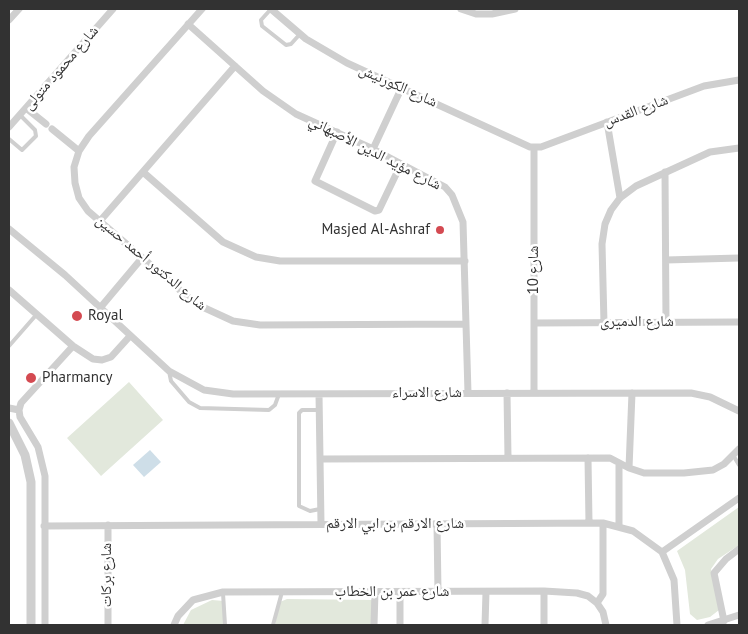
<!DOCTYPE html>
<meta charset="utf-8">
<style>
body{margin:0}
#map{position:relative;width:748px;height:634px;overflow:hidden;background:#fff;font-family:"PT Sans",sans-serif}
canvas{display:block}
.frame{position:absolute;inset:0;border:10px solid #323232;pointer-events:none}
</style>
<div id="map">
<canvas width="748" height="634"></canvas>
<div class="frame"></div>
</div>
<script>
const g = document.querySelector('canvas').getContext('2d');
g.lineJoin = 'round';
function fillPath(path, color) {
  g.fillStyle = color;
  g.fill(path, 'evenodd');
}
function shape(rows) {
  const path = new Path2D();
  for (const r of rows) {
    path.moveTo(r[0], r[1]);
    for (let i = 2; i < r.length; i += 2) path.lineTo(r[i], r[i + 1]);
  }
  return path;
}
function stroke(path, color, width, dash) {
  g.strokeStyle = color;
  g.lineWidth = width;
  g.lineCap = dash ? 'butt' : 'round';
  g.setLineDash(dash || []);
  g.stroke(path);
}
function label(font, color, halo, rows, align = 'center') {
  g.font = font + ' "PT Sans","Noto Naskh Arabic",sans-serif';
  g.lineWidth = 5;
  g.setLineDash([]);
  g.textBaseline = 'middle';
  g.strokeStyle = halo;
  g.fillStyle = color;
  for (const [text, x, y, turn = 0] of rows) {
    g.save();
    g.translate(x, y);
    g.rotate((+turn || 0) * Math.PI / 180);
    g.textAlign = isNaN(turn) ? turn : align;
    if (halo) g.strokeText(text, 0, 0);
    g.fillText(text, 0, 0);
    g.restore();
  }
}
const green = shape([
 [129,382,163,420,101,476,67,438],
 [739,507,739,545,718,559,711,569,719,610,710,617,697,620,690,614,685,570,677,551],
 [287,599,373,600,373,625,275,625,280,602],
 [212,600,224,601,223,625,183,625,191,610]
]);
const water = shape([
 [150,450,161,462,144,477,133,465]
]);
const service = shape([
 [271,9,261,20,262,26,286,45,291,44,300,34],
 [9,139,22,150,36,136,35,130,20,115],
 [9,346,37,314],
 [169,371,171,381,189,402,200,408,269,410,275,405,279,394],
 [320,410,302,410,299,413,299,506,310,511,320,509],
 [733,455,739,465],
 [223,593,225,625],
 [273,625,282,592]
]);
const minor = shape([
 [202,9,89,136,79,151,74,167,75,183,79,198,88,211,196,304,233,321,260,325,466,324],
 [271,9,306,39,347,63,530,147,541,147,704,86,739,80],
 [461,9,476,14,492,14,515,9],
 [9,20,19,9],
 [188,24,263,91,296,114,373,149,445,187,452,195,463,222,468,393],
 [26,108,46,124],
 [607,122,620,198],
 [9,127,113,9],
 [52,129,79,151],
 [337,132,315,181,375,211,379,210,401,164],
 [534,148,534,393],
 [373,149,401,89],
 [143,172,223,242,256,257,280,261,465,261],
 [665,172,666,322],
 [100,221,235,66],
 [9,229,65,275,169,371,204,390,233,394,691,393,710,397,739,411],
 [666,260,739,258],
 [9,290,73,346,93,359,102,360,111,357,130,336],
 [100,308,142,258],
 [534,323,739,322],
 [604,323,602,244,605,224,611,210,620,198,636,186,710,152,739,148],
 [507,393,508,458],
 [319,394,321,524],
 [9,408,19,410],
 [588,458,589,523],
 [321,459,610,458,629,468,644,473,684,473,713,470,724,464,739,449],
 [629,468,632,393],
 [437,524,438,592],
 [108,525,108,625],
 [44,526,603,523,633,531,662,552,674,580,677,625],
 [619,526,619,463],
 [662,552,739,498],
 [544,591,544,625],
 [597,603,603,594,603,523],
 [724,621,714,573,726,559,739,549],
 [45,625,45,476,38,447,20,417,19,410,21,403,73,346],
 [174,625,178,616,193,600,223,592,544,591,577,593,588,596,597,603,603,612,606,625],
 [374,625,375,592],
 [400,625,400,592],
 [485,625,486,592],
 [708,625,739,615]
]);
const tertiary = shape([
 [9,423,25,455,31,482,31,625]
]);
const markers = [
 [440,230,5,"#d44a51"],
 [77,316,6,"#d44a51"],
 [31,378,6,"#d44a51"]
];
const streetNames = [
 ["شارع محمود متولى",61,68,-49],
 ["شارع الكورنيش",398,86,24],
 ["شارع القدس",636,111,-20],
 ["شارع مؤيد الدين الأصبهاني",375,153,27],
 ["شارع الدكتور أحمد حسين",151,263,40],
 ["شارع 10",534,270,-90],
 ["شارع الدميرى",637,322],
 ["شارع الاسراء",427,393],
 ["شارع الارقم بن ابي الارقم",395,524],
 ["شارع بركات",107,575,-90],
 ["شارع عمر بن الخطاب",392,592]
];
const poiNames = [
 ["Masjed Al-Ashraf",430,230,"right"],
 ["Royal",88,316],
 ["Pharmancy",42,378]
];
fillPath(green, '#e2e8dc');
fillPath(water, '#cedee8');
stroke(service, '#cfcfcf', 4);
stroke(minor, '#cfcfcf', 7);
stroke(tertiary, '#cfcfcf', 9);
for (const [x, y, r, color] of markers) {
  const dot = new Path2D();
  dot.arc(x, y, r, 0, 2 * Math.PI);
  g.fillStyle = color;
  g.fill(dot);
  stroke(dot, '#fff', 2);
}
label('15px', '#323232', '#fff', streetNames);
label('15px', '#323232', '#fff', poiNames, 'left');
</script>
